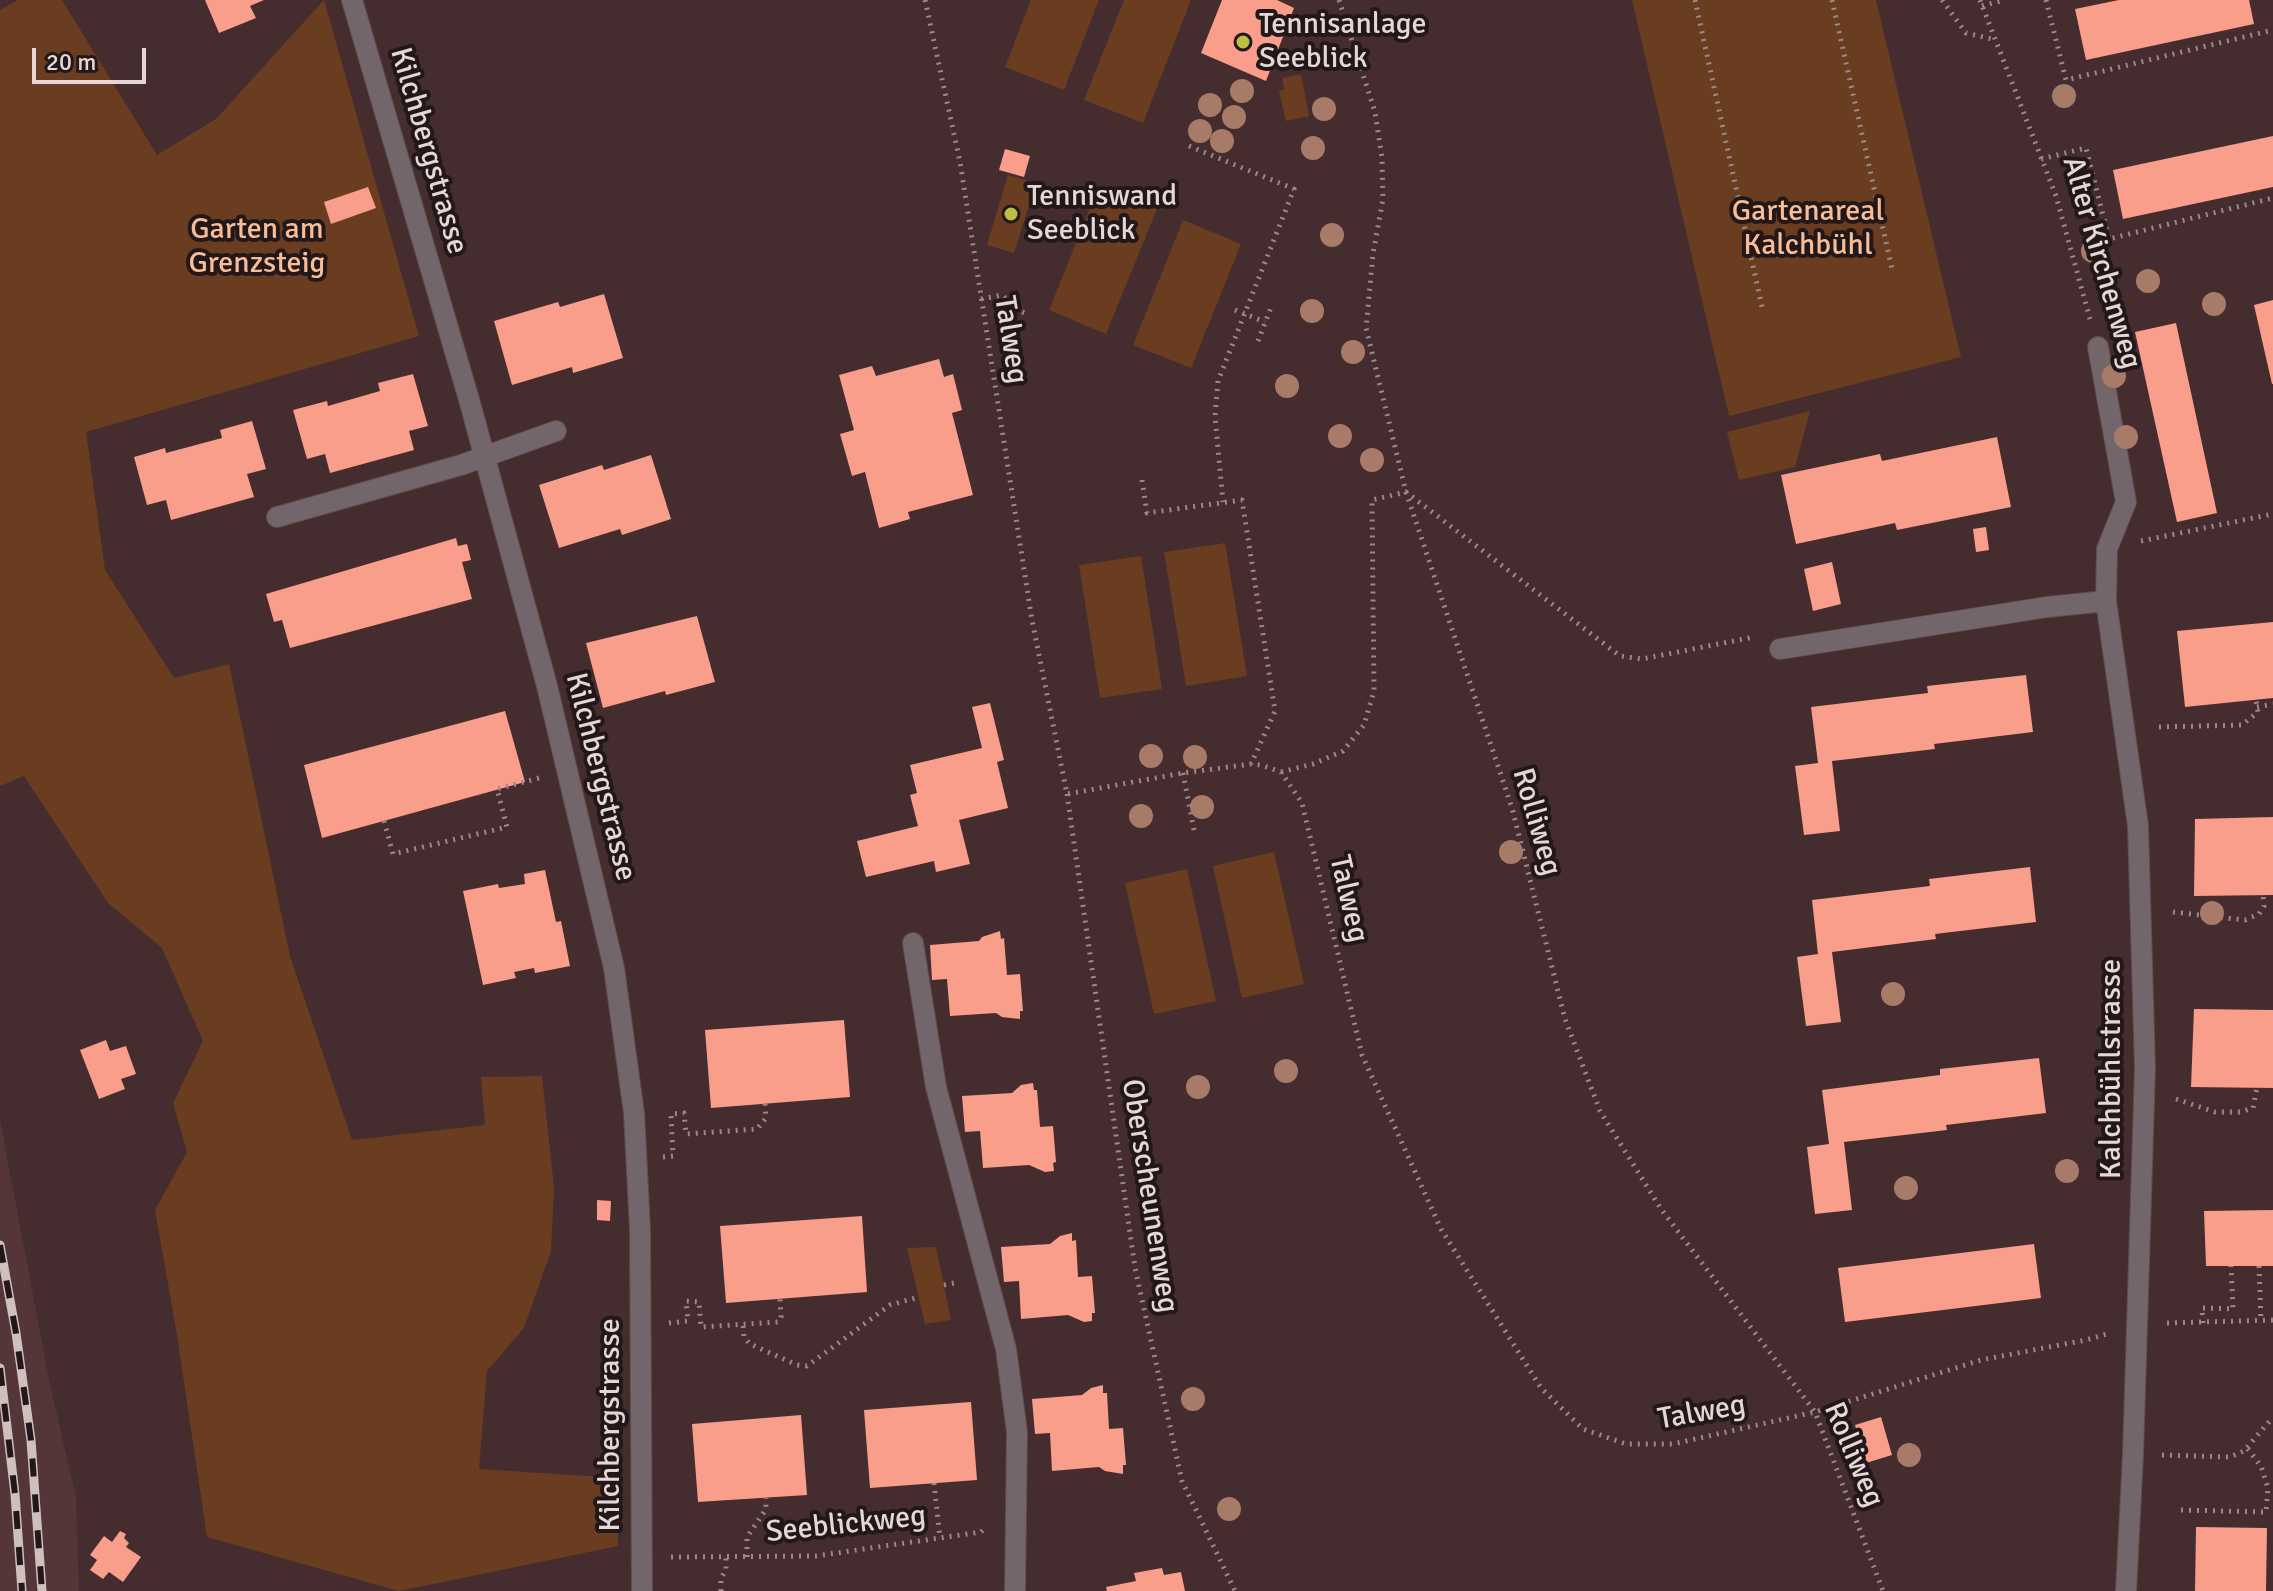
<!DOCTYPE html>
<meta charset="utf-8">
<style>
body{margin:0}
#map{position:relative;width:2273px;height:1591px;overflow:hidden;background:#452c2e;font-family:Signika,sans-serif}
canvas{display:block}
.scale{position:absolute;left:32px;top:48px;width:114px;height:36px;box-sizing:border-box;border:4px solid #e6d6d6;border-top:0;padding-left:10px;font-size:24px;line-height:28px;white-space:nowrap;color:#e6d6d6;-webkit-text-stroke:6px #231819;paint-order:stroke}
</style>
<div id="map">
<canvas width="2273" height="1591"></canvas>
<div class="scale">20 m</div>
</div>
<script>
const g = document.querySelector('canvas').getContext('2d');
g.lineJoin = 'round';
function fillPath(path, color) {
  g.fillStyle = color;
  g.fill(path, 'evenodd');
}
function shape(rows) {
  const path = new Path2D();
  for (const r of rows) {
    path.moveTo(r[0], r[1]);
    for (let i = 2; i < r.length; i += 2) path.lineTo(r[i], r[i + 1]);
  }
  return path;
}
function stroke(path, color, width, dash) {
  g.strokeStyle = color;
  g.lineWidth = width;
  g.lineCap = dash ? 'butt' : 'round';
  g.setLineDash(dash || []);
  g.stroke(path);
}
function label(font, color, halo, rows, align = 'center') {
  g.font = font + ' Signika,sans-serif';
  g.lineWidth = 8;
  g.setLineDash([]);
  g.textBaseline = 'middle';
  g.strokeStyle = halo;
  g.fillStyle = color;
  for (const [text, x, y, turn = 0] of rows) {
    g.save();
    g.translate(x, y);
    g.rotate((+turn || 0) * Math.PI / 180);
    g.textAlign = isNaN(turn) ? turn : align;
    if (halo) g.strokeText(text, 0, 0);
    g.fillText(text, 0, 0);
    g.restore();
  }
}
const built = shape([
 [0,1120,49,1380,76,1497,79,1591,0,1591]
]);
const green = shape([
 [18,0,62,0,157,155,216,119,324,0,419,336,86,432,105,570,174,678,229,664,290,956,352,1140,485,1125,481,1077,542,1076,554,1188,551,1251,524,1328,487,1371,479,1469,618,1478,618,1546,399,1591,207,1537,177,1335,155,1210,187,1152,173,1103,203,1041,162,948,108,903,24,776,0,786,0,10],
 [1031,0,1099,0,1064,90,1005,67],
 [1124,0,1191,0,1143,123,1084,100],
 [1632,0,1876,0,1961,357,1729,416],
 [1301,74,1309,116,1286,121,1279,91,1284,89,1282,78],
 [1008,175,1036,183,1014,253,987,245],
 [1099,186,1157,209,1106,334,1049,310],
 [1183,220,1241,244,1191,368,1133,345],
 [1810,411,1795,467,1739,480,1727,432],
 [1225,543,1247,676,1186,686,1164,552],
 [1141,556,1162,689,1100,698,1079,565],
 [1274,852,1304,984,1242,998,1213,866],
 [1187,869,1216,1001,1154,1014,1125,883],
 [936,1247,951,1320,925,1324,907,1248]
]);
const building = shape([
 [205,0,264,0,250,6,256,18,219,33],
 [1222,0,1277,0,1294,8,1266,81,1201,53],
 [2119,0,2249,0,2254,24,2086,60,2075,9],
 [2273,136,2273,187,2123,219,2113,170],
 [1005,149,1030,156,1024,177,999,170],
 [368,187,376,208,331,224,324,202],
 [604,294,623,358,573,373,572,367,512,385,494,321,558,302,560,307],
 [2273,300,2273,384,2272,384,2254,305],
 [2176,323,2217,513,2177,522,2135,332],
 [939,359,944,377,953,374,962,410,952,413,973,495,908,512,910,519,879,528,865,472,852,476,840,434,854,430,839,375,872,366,876,376],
 [413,374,428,426,409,431,414,450,330,473,325,454,307,459,293,410,327,401,328,406,380,391,378,383],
 [252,421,266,469,247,474,254,497,171,520,166,500,147,505,134,457,165,448,166,453,222,438,220,430],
 [1997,437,2011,507,1897,530,1895,523,1796,544,1781,475,1880,454,1882,461],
 [651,455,671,519,622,535,620,529,559,548,539,485,602,465,604,470],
 [1986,527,1989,550,1976,552,1973,529],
 [456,538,458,546,467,544,471,560,462,562,472,599,290,648,282,620,274,622,266,594],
 [1832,562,1841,604,1813,611,1804,569],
 [697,616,715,682,666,695,665,691,603,708,586,643],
 [2273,622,2273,698,2185,707,2177,631],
 [2026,675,2033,732,1934,744,1935,749,1832,761,1840,831,1804,835,1795,766,1818,763,1811,707,1928,693,1927,686],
 [990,703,1004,760,997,762,1008,808,959,820,970,864,936,872,934,861,866,877,857,841,918,826,910,795,917,793,910,765,982,748,972,707],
 [505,711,525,782,322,838,304,765],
 [2273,817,2273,895,2194,896,2195,819],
 [2030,867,2036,922,1935,934,1936,939,1832,952,1841,1022,1806,1026,1797,957,1818,954,1812,900,1930,886,1929,879],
 [545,870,556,922,561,921,570,966,535,973,534,968,514,972,516,978,483,985,463,891,498,884,499,888,525,884,524,874],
 [1000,931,1001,939,1004,938,1007,975,1020,974,1023,1011,1020,1011,1020,1019,1002,1017,996,1013,950,1016,947,979,932,980,930,945,979,941,982,937],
 [2194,1009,2273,1010,2273,1088,2191,1087],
 [844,1020,850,1097,711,1108,705,1030],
 [106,1040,110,1051,126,1046,136,1074,121,1079,125,1089,99,1099,80,1050],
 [2039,1058,2046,1113,1946,1125,1947,1130,1844,1142,1852,1210,1815,1214,1807,1147,1829,1144,1822,1090,1940,1075,1940,1069],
 [1033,1083,1034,1090,1037,1090,1040,1127,1053,1126,1056,1162,1053,1163,1054,1171,1045,1172,1029,1165,983,1168,980,1131,965,1132,962,1096,1012,1093,1021,1085],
 [597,1200,611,1201,610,1221,597,1220],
 [2273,1210,2273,1266,2206,1266,2204,1211],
 [862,1216,867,1292,726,1303,720,1226],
 [1072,1233,1072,1241,1076,1240,1078,1277,1092,1276,1095,1313,1092,1313,1092,1321,1084,1322,1068,1315,1021,1319,1019,1281,1004,1282,1001,1247,1050,1244,1060,1236],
 [2034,1244,2041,1298,1845,1322,1838,1268],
 [1103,1385,1103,1393,1107,1393,1109,1429,1123,1428,1126,1465,1123,1465,1123,1474,1105,1471,1099,1467,1052,1471,1050,1433,1035,1434,1032,1399,1082,1395,1091,1388],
 [971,1402,977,1480,870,1488,864,1410],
 [801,1415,807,1495,698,1502,692,1424],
 [1881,1417,1892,1455,1866,1463,1855,1425],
 [2196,1527,2267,1528,2266,1591,2195,1591],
 [120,1531,126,1534,124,1538,129,1543,126,1547,141,1557,123,1582,109,1572,103,1579,90,1570,97,1560,90,1555,104,1536,112,1542],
 [1162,1568,1164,1575,1181,1572,1185,1591,1107,1591,1106,1587,1136,1581,1134,1573]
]);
const path = shape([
 [925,0,960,162,1032,620,1067,794,1183,773,1251,764,1261,765,1281,772,1302,803,1362,1055,1441,1229,1541,1388,1583,1429,1626,1444,1673,1444,1815,1412,1981,1360,2086,1340,2110,1333],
 [1339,0,1375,112,1382,158,1383,199,1373,254,1366,328,1406,492,1512,808,1565,1019,1600,1111,1661,1209,1815,1412,1883,1591],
 [1695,0,1762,307],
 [1832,0,1892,269],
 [1942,0,1966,33,1992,39],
 [1980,0,2056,196,2090,319],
 [2046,0,2066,80,2273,30],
 [1982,6,2004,0],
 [1189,146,1294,189,1218,381,1215,416,1223,502],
 [2041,159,2086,148,2109,239,2273,198],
 [981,299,1002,295,1018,310,1027,314],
 [1235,310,1265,322],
 [1258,341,1272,305],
 [1142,480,1147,513,1242,500,1275,711,1251,764],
 [2141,541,2273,514],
 [2257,707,2273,704],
 [2159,727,2242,725,2258,712,2256,700],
 [1281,772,1313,764,1343,751,1364,725,1374,691,1372,500,1406,492,1620,656,1642,659,1754,637],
 [1183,773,1194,830],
 [1067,794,1135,1268,1182,1481,1235,1591],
 [384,821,393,854,507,827,497,789,539,778],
 [2173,912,2245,920,2259,914,2264,906,2263,895],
 [2176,1099,2215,1112,2240,1112,2253,1108,2257,1087],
 [663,1157,673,1156,671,1114,684,1113,686,1134,757,1129,766,1118,765,1103],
 [2259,1266,2261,1321],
 [944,1285,959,1282],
 [669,1323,688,1321,686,1301,699,1302,701,1327,778,1322,781,1317,780,1299],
 [2167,1323,2273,1320],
 [2203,1323,2202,1308,2233,1309,2231,1266],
 [743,1326,744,1337,750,1344,797,1365,807,1366,890,1305,919,1297],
 [2162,1455,2230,1457,2244,1451,2273,1417],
 [934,1483,940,1538],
 [2181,1510,2266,1512,2268,1488,2261,1466,2247,1448],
 [671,1557,816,1556,981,1532,986,1527],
 [747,1557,747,1537,766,1509,766,1498],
 [721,1591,721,1578,726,1570,726,1557]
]);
const minor = shape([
 [352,0,470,403,547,686,614,968,634,1113,640,1229,642,1591],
 [2098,347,2126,502,2107,549,2106,601,2138,826,2145,1068,2133,1455,2126,1591],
 [277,517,461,465,556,431],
 [1780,649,2047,607,2106,601],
 [913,943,936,1087,1006,1349,1017,1432,1015,1591]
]);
const rail = shape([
 [0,1245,16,1333,31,1440,42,1591],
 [0,1368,15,1494,22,1591]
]);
const trees = [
 [1242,91],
 [2064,96],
 [1210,105],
 [1324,109],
 [1234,117],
 [1200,131],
 [1222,141],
 [1313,148],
 [1332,235],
 [2093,251],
 [2148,281],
 [2214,304],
 [1312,311],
 [1353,352],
 [2114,376],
 [1287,386],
 [1340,436],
 [2126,437],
 [1372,460],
 [1151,756],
 [1195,757],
 [1202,807],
 [1141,816],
 [1511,852],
 [2212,913],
 [1893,994],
 [1286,1071],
 [1198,1087],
 [2067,1171],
 [1906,1188],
 [1193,1399],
 [1909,1455],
 [1229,1509]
];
const markers = [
 [1243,42,8,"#bcbf43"],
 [1011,214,8,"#bcbf43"]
];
const poiNames = [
 ["Tennisanlage",1259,25],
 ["Seeblick",1259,59],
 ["Tenniswand",1027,197],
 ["Seeblick",1027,231]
];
const streetNames = [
 ["Kilchbergstrasse",428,151,74],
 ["Alter Kirchenweg",2101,263,74],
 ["Talweg",1010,340,81],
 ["Kilchbergstrasse",600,777,76],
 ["Rolliweg",1536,822,74],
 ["Talweg",1348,899,77],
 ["Kalchbühlstrasse",2112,1069,-90],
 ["Oberscheunenweg",1149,1196,81],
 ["Talweg",1702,1413,-10],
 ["Kilchbergstrasse",611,1425,-90],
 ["Rolliweg",1853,1455,67],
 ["Seeblickweg",846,1525,-6]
];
const parkNames = [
 ["Gartenareal",1808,212],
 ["Kalchbühl",1808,246],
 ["Garten am",257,230],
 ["Grenzsteig",257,264]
];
fillPath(built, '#553638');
fillPath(green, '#6a3d20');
fillPath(building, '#f89e8a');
stroke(minor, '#624b4c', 22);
stroke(path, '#9d898a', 5, [2, 6]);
stroke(minor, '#72666a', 20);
stroke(rail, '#d0bfbf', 9);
stroke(rail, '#231819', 6, [18]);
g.fillStyle = '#a77b68';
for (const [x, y] of trees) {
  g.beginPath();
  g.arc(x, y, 12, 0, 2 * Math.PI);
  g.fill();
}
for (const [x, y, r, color] of markers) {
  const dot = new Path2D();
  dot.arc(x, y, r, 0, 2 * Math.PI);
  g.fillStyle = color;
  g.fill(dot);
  stroke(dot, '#231819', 3);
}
label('30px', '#e6d6d6', '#231819', poiNames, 'left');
label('30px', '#e6d6d6', '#231819', streetNames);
label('30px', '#f8bc97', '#231819', parkNames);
</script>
